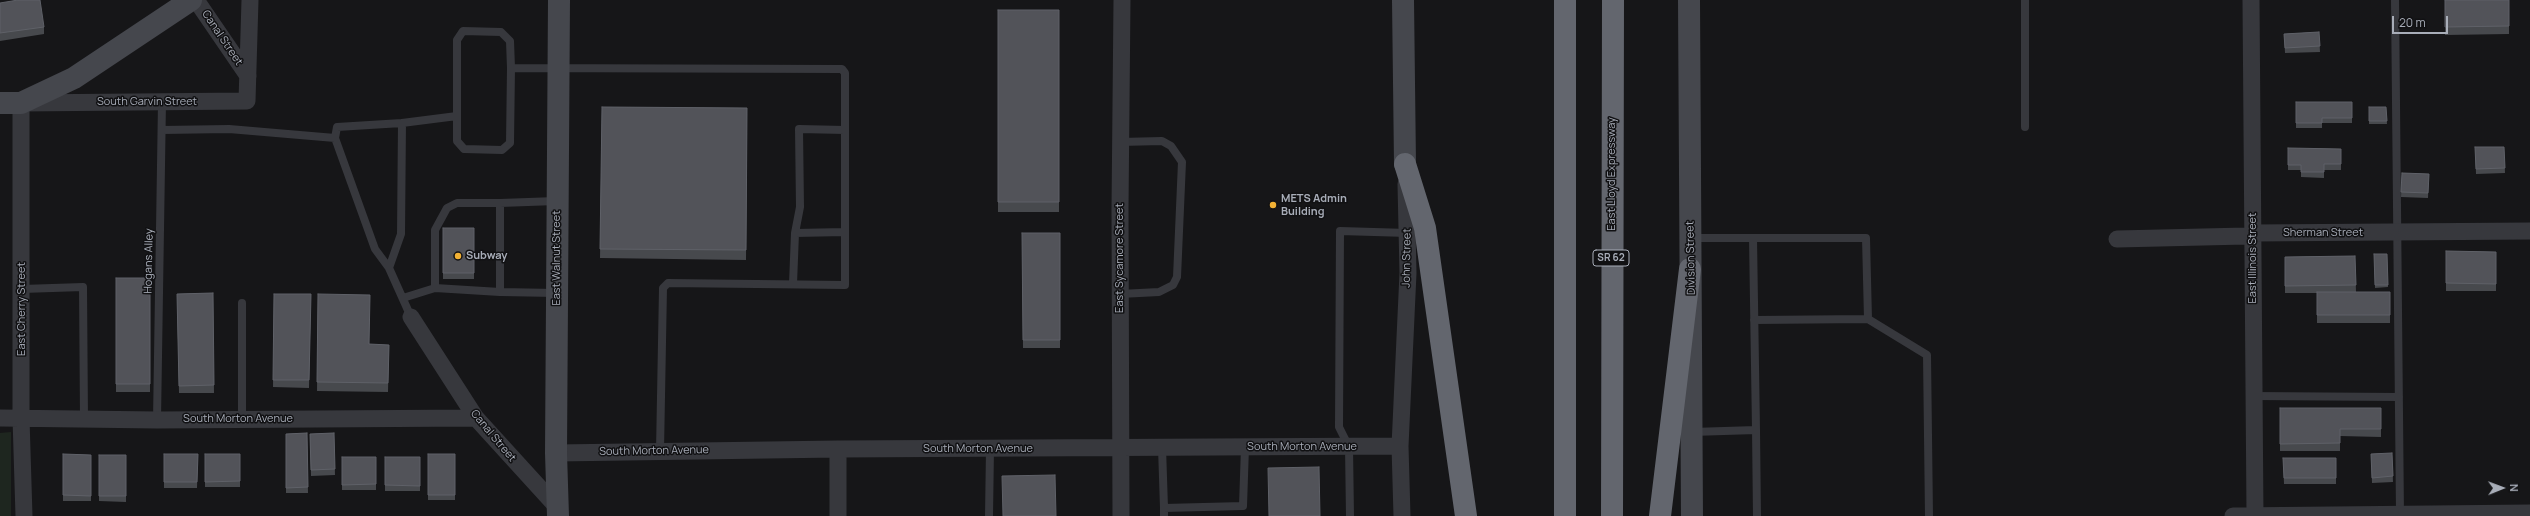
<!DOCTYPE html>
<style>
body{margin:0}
#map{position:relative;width:2530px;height:516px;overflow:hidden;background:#161618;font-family:Manrope,sans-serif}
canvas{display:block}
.north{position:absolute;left:2482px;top:468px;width:40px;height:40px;-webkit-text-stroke:3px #111113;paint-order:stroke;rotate:89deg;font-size:11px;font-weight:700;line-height:16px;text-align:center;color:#a8adb8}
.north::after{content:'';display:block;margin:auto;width:14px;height:18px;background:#a8adb8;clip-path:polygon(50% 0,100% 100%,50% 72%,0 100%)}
.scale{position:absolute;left:2392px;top:16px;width:56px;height:18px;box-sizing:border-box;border:2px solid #a8adb8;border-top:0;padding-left:5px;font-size:12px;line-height:14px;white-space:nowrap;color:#a8adb8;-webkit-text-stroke:3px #111113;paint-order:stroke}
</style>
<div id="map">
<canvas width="2530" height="516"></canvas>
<div class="north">N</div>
<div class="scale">20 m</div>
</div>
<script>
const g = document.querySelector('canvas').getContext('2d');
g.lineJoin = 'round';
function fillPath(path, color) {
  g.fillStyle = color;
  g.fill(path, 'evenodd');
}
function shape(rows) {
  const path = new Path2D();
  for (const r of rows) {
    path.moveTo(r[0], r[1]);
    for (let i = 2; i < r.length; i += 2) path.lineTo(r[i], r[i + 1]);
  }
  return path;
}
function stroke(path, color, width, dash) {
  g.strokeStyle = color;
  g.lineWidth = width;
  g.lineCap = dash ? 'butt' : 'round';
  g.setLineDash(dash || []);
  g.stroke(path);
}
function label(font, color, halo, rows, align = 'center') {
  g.font = font + ' Manrope,sans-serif';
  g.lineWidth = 3;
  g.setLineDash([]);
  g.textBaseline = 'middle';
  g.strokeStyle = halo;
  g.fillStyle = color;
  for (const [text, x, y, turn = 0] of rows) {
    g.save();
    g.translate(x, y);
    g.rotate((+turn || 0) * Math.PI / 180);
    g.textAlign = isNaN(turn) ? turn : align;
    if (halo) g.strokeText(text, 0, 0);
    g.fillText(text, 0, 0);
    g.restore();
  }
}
const green = shape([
 [11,432,11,516,0,516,0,433]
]);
const lane = shape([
 [2025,0,2025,127],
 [2395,0,2400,514],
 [511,68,510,143,502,150,464,149,457,141,457,40,463,31,501,32,510,41,511,68,842,69,845,73,845,285,668,283,663,288,660,451],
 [162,130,229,129,335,138],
 [556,201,500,203,500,292,556,293],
 [795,233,845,232],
 [1691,238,1753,238,1756,430],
 [1753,238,1866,238,1868,319,1754,320],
 [389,268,375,249,335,138,337,127,402,123],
 [793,284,795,233,800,207,799,129,845,130],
 [22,289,83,287,84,419],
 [500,292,435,288,435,230,447,208,457,203,500,203],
 [1120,294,1159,292,1173,285,1177,277,1182,162,1171,146,1162,141,1120,142],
 [403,298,435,288],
 [411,317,389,268,401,234,402,123,457,116],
 [1868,319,1927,355,1929,516],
 [2253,396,2399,397],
 [242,419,242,303],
 [157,420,162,102],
 [1692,432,1756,430,1757,516],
 [1162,447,1164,508],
 [989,516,990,449],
 [1164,516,1164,508,1243,506,1245,447],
 [1350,516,1349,447,1339,427,1340,231,1408,233]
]);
const street = shape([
 [196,0,248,76],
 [2251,0,2255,515],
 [2117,239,2246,236,2253,233,2530,231],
 [411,317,476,418,558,508],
 [0,418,157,420,476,418],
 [838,449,838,516],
 [556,453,838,449,1400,446],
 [24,516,21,418,21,103,247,101,250,0],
 [1121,516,1120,209,1122,0],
 [1402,516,1400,446,1408,273,1406,184],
 [2233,516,2530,513]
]);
const secondary = shape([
 [1403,0,1405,164],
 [1689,0,1692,516],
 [0,103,21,103,74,78,191,0],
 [558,516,556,453,559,0]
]);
const highway = shape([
 [1405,164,1425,228,1466,516],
 [1565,516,1565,0],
 [1612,516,1613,0],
 [1660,516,1690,269]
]);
const wall = shape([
 [2445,0,2509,0,2509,34,2445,35],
 [0,3,44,27,44,34,0,41],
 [998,10,1059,10,1059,212,998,212],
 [2319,32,2320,52,2285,53,2284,34],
 [2296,102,2352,102,2352,123,2322,123,2322,128,2296,128],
 [602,107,747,108,746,260,600,258],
 [2369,107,2386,107,2387,124,2369,124],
 [2475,147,2504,147,2505,173,2476,174],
 [2288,148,2341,149,2341,170,2324,170,2324,178,2301,177,2301,170,2288,170],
 [2402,173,2429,174,2428,198,2401,197],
 [443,228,474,228,474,279,443,279],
 [1022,233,1060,233,1060,348,1023,348],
 [2446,251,2496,252,2496,291,2446,291],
 [2374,254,2387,254,2388,287,2375,288],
 [2355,256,2356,292,2390,292,2390,323,2317,323,2317,293,2285,293,2285,257],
 [116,278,150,278,150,392,116,392],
 [213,293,214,393,179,393,177,294],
 [274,294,311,294,309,388,273,387],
 [318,294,369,344,389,345,388,392,317,391],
 [2280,408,2381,408,2381,437,2340,436,2340,451,2280,451],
 [307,433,308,493,286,493,286,434],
 [334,433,335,475,311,476,310,434],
 [2392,453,2393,482,2372,483,2371,454],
 [63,454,91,455,91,501,63,501],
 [164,454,198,454,197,488,164,488],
 [205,454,240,454,240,487,205,487],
 [428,454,455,454,455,500,428,500],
 [99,455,126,455,126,502,99,501],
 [342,457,376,457,376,490,342,490],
 [385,457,420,457,420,491,385,491],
 [2283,458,2336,458,2336,484,2284,484]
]);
const building = shape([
 [18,0,40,0,44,27,0,33,0,3,18,0],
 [2445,0,2509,0,2509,26,2445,27,2445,0],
 [998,10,1059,10,1059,202,998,202,998,10],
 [2319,32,2320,46,2285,48,2284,34,2319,32],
 [2296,102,2352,102,2352,118,2322,118,2322,123,2296,123,2296,102],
 [602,107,747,108,746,250,600,249,602,107],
 [2369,107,2386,107,2387,121,2369,121,2369,107],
 [2475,147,2504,147,2505,168,2476,169,2475,147],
 [2288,148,2341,149,2341,164,2324,164,2324,172,2301,172,2301,165,2288,165,2288,148],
 [2402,173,2429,174,2428,193,2401,192,2402,173],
 [443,228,474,228,474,273,443,273,443,228],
 [1022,233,1060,233,1060,340,1023,340,1022,233],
 [2446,251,2496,252,2496,284,2446,283,2446,251],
 [2374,254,2387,254,2388,285,2375,285,2374,254],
 [2355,256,2356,285,2285,286,2285,257,2355,256],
 [116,278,150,278,150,384,116,384,116,278],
 [2317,292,2390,292,2390,315,2317,315,2317,292],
 [213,293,214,385,179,386,177,294,213,293],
 [274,294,311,294,309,380,273,380,274,294],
 [318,294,370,295,369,344,389,345,388,383,317,382,318,294],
 [2280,408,2381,408,2381,429,2340,429,2340,443,2280,444,2280,408],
 [307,433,308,487,286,488,286,434,307,433],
 [334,433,335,469,311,470,310,434,334,433],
 [2392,453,2393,476,2372,478,2371,454,2392,453],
 [63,454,91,455,91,496,63,495,63,454],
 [164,454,198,454,197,482,164,482,164,454],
 [205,454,240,454,240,481,205,482,205,454],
 [428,454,455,454,455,495,428,495,428,454],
 [99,455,126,455,126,496,99,496,99,455],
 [342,457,376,457,376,484,342,485,342,457],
 [385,457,420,457,420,486,385,485,385,457],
 [2283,458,2336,458,2336,478,2284,478,2283,458],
 [1319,467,1320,516,1269,516,1268,468,1319,467],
 [1055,475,1056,516,1003,516,1002,476,1055,475]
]);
const markers = [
 [1273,205,4,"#f2b134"],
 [458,256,4,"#f2b134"]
];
const shields = [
 [1611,258,36]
];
const shieldNames = [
 ["SR 62",1611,258]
];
const streetNames = [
 ["Canal Street",222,38,56],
 ["South Garvin Street",147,102],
 ["East Lloyd Expressway",1612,174,-90],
 ["Sherman Street",2323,233],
 ["East Walnut Street",557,258,-90],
 ["East Sycamore Street",1120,258,-90],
 ["John Street",1407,258,-89],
 ["Division Street",1691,258,-91],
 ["East Illinois Street",2253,258,-90],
 ["Hogans Alley",149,261,-89],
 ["East Cherry Street",22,309,-90],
 ["South Morton Avenue",238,419],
 ["Canal Street",493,436,50],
 ["South Morton Avenue",1302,447],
 ["South Morton Avenue",978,449],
 ["South Morton Avenue",654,451,-1]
];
const poiNames = [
 ["METS Admin",1281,199],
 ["Building",1281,212],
 ["Subway",466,256]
];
fillPath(green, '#1e261f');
stroke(lane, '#37383d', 8);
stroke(street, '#37383d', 17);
stroke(secondary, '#45474d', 22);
stroke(highway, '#63666e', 22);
fillPath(wall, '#47494d');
fillPath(building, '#525359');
stroke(building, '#5f6168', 1);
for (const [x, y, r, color] of markers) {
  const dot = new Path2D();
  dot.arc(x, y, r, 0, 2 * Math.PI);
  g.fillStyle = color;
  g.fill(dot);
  stroke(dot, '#111113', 1.5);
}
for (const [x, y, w] of shields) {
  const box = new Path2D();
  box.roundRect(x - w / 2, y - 8, w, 16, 3);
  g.fillStyle = '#111113';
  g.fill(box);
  stroke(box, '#a8adb8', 1);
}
label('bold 10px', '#a8adb8', null, shieldNames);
label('11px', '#a8adb8', '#111113', streetNames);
label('bold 11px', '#a8adb8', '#111113', poiNames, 'left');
</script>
